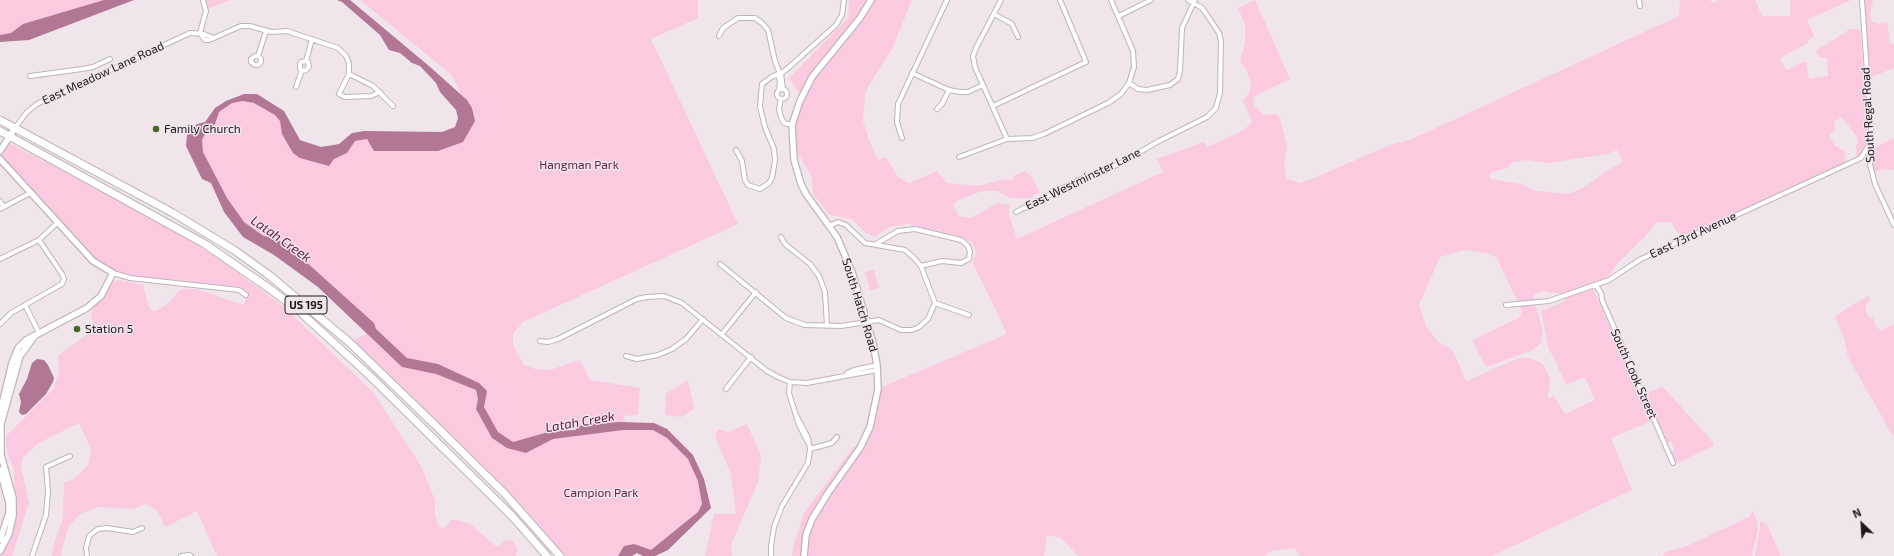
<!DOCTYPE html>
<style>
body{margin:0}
#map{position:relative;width:1894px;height:556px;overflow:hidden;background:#f0e5ea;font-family:"Exo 2",sans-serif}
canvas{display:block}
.north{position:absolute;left:1842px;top:504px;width:40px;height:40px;-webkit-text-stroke:3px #f0e5ea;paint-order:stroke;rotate:335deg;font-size:11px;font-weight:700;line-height:16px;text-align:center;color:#1c181a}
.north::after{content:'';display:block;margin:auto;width:14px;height:18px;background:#1c181a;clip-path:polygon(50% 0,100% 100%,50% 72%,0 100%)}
</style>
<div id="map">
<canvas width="1894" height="556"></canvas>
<div class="north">N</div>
</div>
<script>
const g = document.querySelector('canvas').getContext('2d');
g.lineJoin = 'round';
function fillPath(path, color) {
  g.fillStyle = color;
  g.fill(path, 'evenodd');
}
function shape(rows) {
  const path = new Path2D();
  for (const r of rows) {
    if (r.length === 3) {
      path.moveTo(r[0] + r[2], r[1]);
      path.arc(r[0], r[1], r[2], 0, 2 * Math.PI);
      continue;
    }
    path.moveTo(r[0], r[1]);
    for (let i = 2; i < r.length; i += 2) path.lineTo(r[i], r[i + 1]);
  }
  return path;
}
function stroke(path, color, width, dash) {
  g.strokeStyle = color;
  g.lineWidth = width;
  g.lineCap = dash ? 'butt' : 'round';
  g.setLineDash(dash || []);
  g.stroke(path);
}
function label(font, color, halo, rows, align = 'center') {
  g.font = font + ' "Exo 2",sans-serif';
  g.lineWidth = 3;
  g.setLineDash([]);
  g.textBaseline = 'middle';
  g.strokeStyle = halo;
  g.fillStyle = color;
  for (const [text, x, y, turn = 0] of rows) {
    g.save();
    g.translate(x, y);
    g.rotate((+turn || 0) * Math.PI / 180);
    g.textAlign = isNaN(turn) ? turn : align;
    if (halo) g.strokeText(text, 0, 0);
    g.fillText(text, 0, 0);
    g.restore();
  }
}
const green = shape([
 [0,0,119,0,0,39],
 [205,0,230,0,208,9],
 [360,0,698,0,698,18,651,39,738,224,523,322,513,334,513,345,518,355,524,365,535,369,550,370,580,360,590,380,640,388,638,415,623,416,627,426,652,426,668,434,691,457,706,505,653,553,636,550,623,556,565,556,534,520,352,341,372,331,321,282,247,231,198,153,200,131,217,110,229,102,244,98,283,116,289,134,321,156,353,137,459,135,462,96,452,75],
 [849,0,867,0,866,5,811,73,800,94,789,78,848,18],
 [875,0,912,0,892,49,869,85,865,94,863,121,869,140,878,160,886,157,898,177,909,183,937,171,947,183,980,186,997,181,1014,179,1013,176,1025,171,1032,177,1040,193,1029,198,1011,198,997,191,982,191,956,201,953,206,959,216,971,218,998,203,1011,205,1009,208,1009,215,1017,239,1163,172,1157,159,1204,142,1207,147,1238,133,1247,127,1252,122,1243,101,1249,93,1251,85,1246,69,1240,62,1245,43,1245,24,1238,8,1255,0,1290,79,1253,97,1255,106,1264,115,1275,114,1280,118,1287,146,1284,163,1287,179,1300,183,1312,179,1390,145,1410,140,1679,16,1680,0,1710,0,1713,3,1719,0,1755,0,1762,16,1790,16,1790,0,1851,0,1807,20,1814,36,1808,40,1808,43,1780,58,1786,70,1806,61,1809,79,1828,76,1827,58,1819,57,1816,51,1850,29,1860,29,1867,118,1867,140,1863,153,1857,158,1856,145,1858,143,1857,136,1841,117,1834,122,1836,130,1829,136,1835,146,1844,151,1846,163,1683,236,1676,231,1671,222,1656,222,1645,237,1615,266,1609,276,1597,283,1560,294,1545,291,1535,294,1533,298,1542,327,1542,342,1533,350,1486,367,1472,340,1519,318,1522,311,1497,258,1488,253,1465,250,1440,257,1419,305,1426,326,1439,343,1452,349,1466,381,1517,359,1527,358,1536,360,1544,365,1550,379,1550,387,1547,398,1554,396,1565,414,1595,400,1585,377,1566,385,1553,356,1549,350,1541,311,1565,301,1564,299,1593,288,1651,421,1611,438,1632,490,1492,556,1300,556,1295,548,1271,551,1264,556,1078,556,1061,538,1047,535,1044,556,807,556,808,537,813,523,823,505,867,441,878,407,882,387,1007,334,973,263,976,252,972,242,951,234,908,224,889,227,875,237,866,233,852,219,830,215,813,194,812,177,797,152,795,138,796,122,802,105,810,83,827,60,862,21],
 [1617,150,1623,162,1605,172,1586,186,1569,194,1536,191,1521,184,1491,179,1489,175,1492,172,1507,168,1513,162,1529,160,1548,163,1607,154],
 [1863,0,1873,0,1870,14,1872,21,1878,24,1887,22,1890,44,1894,44,1894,68,1869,78],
 [1894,138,1894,170,1883,169,1873,173,1873,149],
 [11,144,94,187,194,243,222,261,284,307,373,392,421,466,435,500,435,515,438,525,444,529,451,520,457,520,470,524,497,547,506,540,513,541,517,548,516,556,217,556,197,511,165,527,157,510,146,504,132,509,99,507,82,513,69,525,62,549,61,556,52,556,53,547,63,518,64,483,75,478,88,465,91,449,79,423,39,443,23,457,21,466,29,503,12,556,0,556,10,538,15,506,14,469,8,455,6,442,7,435,54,388,59,371,58,356,94,329,91,315,93,309,112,282,118,280,143,285,148,304,150,309,155,311,166,305,178,292,183,289,197,289,243,305,245,302,247,291,189,281,141,278,125,275,97,261,3,159,2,156,3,153,7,145],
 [874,270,879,288,870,290,865,272],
 [1868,296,1870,300,1866,305,1866,311,1868,316,1873,318,1875,325,1881,331,1894,324,1894,438,1848,357,1844,338,1835,317,1844,310],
 [688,380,694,409,682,417,665,415,666,394],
 [1661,387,1664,388,1713,442,1713,446,1679,462,1676,462,1671,452,1675,450,1671,441,1667,443,1647,396,1649,392],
 [747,424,761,456,758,482,731,545,732,556,705,556,714,514,736,514,731,474,715,437,718,429,728,432],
 [854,446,857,448,815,507,804,528,801,556,792,556,793,547,804,513],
 [1753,511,1756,517,1758,529,1752,556,1662,556,1666,552,1687,546,1749,517],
 [1760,521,1767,525,1781,556,1755,556,1760,528]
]);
const water = shape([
 [104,0,134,0,29,40,0,42,0,35,11,33,23,24],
 [337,0,350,0,429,66,467,100,472,108,475,121,463,142,438,151,374,151,367,139,355,141,347,153,334,159,329,166,300,158,293,153,282,134,280,121,275,115,254,103,243,101,232,103,219,112,215,124,206,132,202,140,203,152,227,198,244,222,262,235,285,243,374,323,376,329,407,358,438,364,479,383,487,391,484,407,498,432,513,442,552,431,576,430,577,426,618,422,654,423,667,429,693,455,704,479,711,508,668,550,655,556,643,556,637,553,632,556,618,556,624,546,634,544,651,550,698,512,702,504,698,481,688,459,667,438,653,430,623,430,553,439,526,453,507,448,492,438,476,409,478,399,476,390,436,374,402,367,318,287,274,255,243,237,224,212,211,183,202,179,186,146,187,135,197,124,205,122,215,108,226,101,244,94,257,94,284,111,300,140,321,147,339,144,352,133,364,131,442,132,455,127,458,118,456,110,440,92,436,83,420,66,412,63,400,53,389,50,380,35,342,2],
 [37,359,44,360,48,365,54,378,53,382,46,394,26,414,22,415,19,412,21,402,19,394,27,379,32,363]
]);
const street = shape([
 [1001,0,976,48,973,56,975,67,1007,139],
 [1111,0,1133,51,1134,67,1129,83],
 [1639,0,1640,6],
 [1862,0,1871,129,1870,164,1875,184,1894,225],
 [994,14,1012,24,1018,37],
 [1119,16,1151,0],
 [200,33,205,40,209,40,241,26,250,26,271,32,287,31,338,48,346,56,349,63,349,74,339,94,345,97,371,96,380,92],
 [200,33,206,11,203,0],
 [719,36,723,28,738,18,755,18,762,23,768,30,775,61,780,74],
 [258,56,261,59,261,62,258,65,255,65,251,62,251,59,255,56,258,56,266,31],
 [306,61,308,62,309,67,306,70,303,71,300,69,300,64,301,62,306,61,312,39],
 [781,73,783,89],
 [912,73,949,90,960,92,968,92,983,85],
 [349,74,373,86,393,106],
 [778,74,780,82,779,89],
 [30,76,82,69,93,67,110,59],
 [296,87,302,70],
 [782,94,5],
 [781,99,779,109,781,117,784,123,792,125],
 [993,106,1086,62,1060,0],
 [937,109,942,104,949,90],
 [15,128,27,112,37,104,190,33,204,34,214,38],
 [902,138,897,122,898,104,947,0],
 [736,150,742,161,745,180,748,185,760,189,769,183,772,178,775,160,774,149,765,127,760,107,762,84,773,76,780,74,787,69,836,25,842,15,844,0],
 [959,157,1007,139,1032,138,1044,134,1108,103,1121,94,1129,83,1138,89,1147,90,1170,85,1178,79,1180,71,1182,28,1195,0],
 [0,201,4,207],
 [0,209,30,193],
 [1016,212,1081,179,1103,172,1126,160,1159,141,1207,117,1216,108,1220,93,1221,41,1219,33,1207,15,1202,8,1188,0],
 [781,237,785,244,810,264,819,276,825,292,827,326],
 [876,244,898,231,915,229,961,240,968,246,970,252,969,259,961,263,942,261,921,266],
 [0,259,39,240,58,222],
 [720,264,786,318,805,325,841,326,879,320,901,330,912,330,919,327,928,319,935,303,921,266,913,257,905,250,865,243,846,225,838,222,829,226],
 [113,273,130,278,239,290,246,295],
 [1596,285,1601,293,1602,300,1673,463],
 [935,303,969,315],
 [25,305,39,333],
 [1506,305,1549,301,1609,280,1641,259,1861,158,1870,143],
 [0,324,11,313,62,284,64,279,62,274,39,240],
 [722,334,756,292],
 [540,341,548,342,558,339,637,299,647,297,664,296,682,303,767,371,778,377,790,382,807,383,877,370],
 [626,356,637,359,658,355,672,349,686,339,703,319],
 [847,373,854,370,877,365],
 [790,382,789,393,792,403,799,425,808,442],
 [726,389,751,357],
 [810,449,832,443,837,437],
 [32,556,46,515,48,492,46,467,70,456],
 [87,556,86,548,89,536,98,529,107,528,133,532,142,528],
 [181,556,189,555,191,556],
 [771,556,771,546,774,527,782,506,808,463,810,449,808,438,796,415]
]);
const secondary = shape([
 [0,151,15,128],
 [0,159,93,261,113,273,101,296,87,308,26,340,18,348,12,363,0,413],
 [0,470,9,503,9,513,0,540],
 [0,551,9,534,13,516,13,498,1,455,1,424,20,356,34,337],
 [804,556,806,535,812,519,828,493,860,448,870,427,878,389,877,365,873,343,852,272,837,237,806,194,801,184,794,160,792,125,800,101,812,77,860,18,871,0]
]);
const highway = shape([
 [0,120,173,213,234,250,269,275,349,342,435,425,505,494,560,556],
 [0,131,205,244,270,289,299,311,369,375,512,516,547,556]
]);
const markers = [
 [156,129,4,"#426923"],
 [77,329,4,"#426923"]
];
const shields = [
 [306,305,42]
];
const shieldNames = [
 ["US 195",306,305]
];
const streetNames = [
 ["East Meadow Lane Road",103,73,-25],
 ["South Regal Road",1868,115,-93],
 ["East Westminster Lane",1083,179,-26],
 ["East 73rd Avenue",1693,235,-25],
 ["South Hatch Road",860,305,73],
 ["South Cook Street",1634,374,66]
];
const poiNames = [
 ["Family Church",164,129],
 ["Station 5",85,329]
];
const parkNames = [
 ["Hangman Park",579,165],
 ["Campion Park",601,493]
];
const waterNames = [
 ["Latah Creek",281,239,35],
 ["Latah Creek",580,422,-10]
];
fillPath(green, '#fbcae1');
fillPath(water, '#b27795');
stroke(street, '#beb4b9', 6);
stroke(secondary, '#beb4b9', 8);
stroke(highway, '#beb4b9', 9);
stroke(street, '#fff', 4);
stroke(secondary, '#fff', 5.5);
stroke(highway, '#fff', 7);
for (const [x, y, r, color] of markers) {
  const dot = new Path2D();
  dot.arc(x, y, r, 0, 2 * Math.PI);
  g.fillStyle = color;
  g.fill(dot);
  stroke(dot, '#f0e5ea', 1.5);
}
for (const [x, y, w] of shields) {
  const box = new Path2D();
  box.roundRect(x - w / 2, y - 9, w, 18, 3);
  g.fillStyle = '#f0e5ea';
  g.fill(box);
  stroke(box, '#1c181a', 1);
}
label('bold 11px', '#1c181a', null, shieldNames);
label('12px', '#1c181a', '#f0e5ea', streetNames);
label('12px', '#1c181a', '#f0e5ea', poiNames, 'left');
label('12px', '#69214b', '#f0e5ea', parkNames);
label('italic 13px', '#601843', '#f0e5ea', waterNames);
</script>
